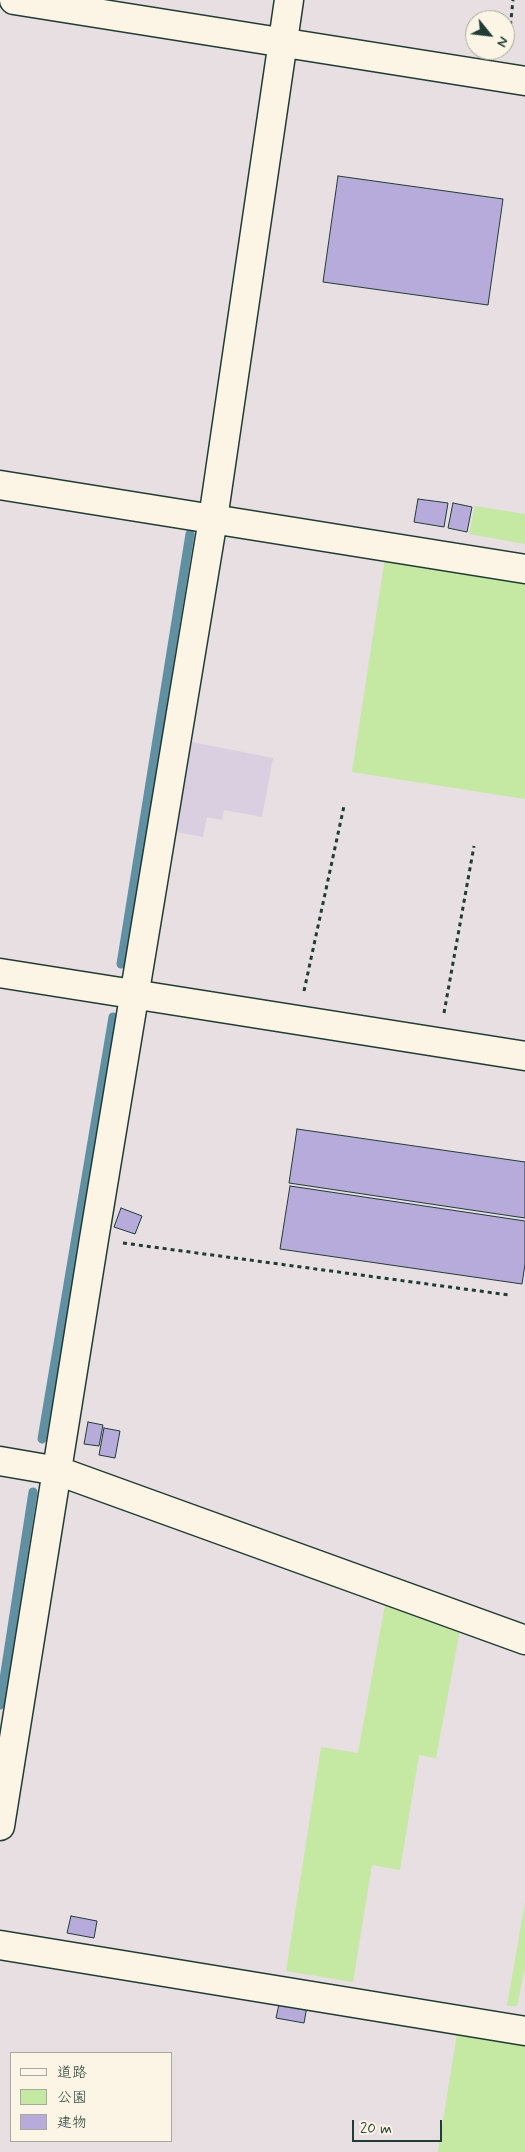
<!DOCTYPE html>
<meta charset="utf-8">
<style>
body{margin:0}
#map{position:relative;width:525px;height:2152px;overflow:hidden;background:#e7dfe2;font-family:Mynerve,"Klee One",sans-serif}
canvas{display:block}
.legend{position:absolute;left:10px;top:2052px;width:162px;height:90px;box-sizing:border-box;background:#fcf5e5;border:1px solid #a4ab9e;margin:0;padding:6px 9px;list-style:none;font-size:15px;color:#1f3d34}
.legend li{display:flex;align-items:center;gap:10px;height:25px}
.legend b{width:25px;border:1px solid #a4ab9e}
.north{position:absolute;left:465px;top:10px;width:50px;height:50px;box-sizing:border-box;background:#fcf5e5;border:1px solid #a4ab9e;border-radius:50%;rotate:119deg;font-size:14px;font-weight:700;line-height:20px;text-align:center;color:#1f3d34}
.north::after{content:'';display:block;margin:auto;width:18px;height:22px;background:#1f3d34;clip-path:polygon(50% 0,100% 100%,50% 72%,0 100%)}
.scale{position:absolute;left:352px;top:2120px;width:90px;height:22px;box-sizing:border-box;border:2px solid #1f3d34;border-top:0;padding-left:6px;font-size:15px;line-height:18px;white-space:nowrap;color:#1f3d34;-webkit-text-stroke:4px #fcf5e5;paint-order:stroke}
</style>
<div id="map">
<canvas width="525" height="2152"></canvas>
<ul class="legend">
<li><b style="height:6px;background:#fcf5e5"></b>道路</li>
<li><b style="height:14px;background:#c5e8a2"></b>公園</li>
<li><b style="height:14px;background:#b7abdc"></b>建物</li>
</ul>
<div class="north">N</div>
<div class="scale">20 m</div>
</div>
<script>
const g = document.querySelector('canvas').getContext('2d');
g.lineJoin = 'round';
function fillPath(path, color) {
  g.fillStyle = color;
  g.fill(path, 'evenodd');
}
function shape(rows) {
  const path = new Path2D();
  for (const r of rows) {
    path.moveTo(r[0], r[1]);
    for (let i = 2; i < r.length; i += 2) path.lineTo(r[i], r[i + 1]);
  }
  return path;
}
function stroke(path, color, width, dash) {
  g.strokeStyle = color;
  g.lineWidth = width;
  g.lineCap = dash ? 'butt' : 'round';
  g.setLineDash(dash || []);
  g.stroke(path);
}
const built = shape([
 [192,742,273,758,262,817,224,810,222,820,207,817,203,837,176,832]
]);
const green = shape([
 [475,506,525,514,525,544,469,534],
 [386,551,525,575,525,799,352,772],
 [387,1594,462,1619,436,1758,419,1755,400,1870,372,1865,353,1982,286,1971,321,1747,358,1753],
 [525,1902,525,1967,517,2006,507,2006],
 [458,2027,525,2037,525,2152,438,2152]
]);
const stream = shape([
 [121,964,190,534],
 [42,1439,113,1017],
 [0,1705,33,1492]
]);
const building = shape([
 [338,176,503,199,488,305,323,282,338,176],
 [418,499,448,503,444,527,414,522,418,499],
 [453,503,472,507,467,532,448,528,453,503],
 [297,1129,525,1162,525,1218,289,1183,297,1129],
 [290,1186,525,1221,525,1264,522,1284,280,1249,290,1186],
 [121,1208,142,1216,135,1234,114,1227,121,1208],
 [88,1422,103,1425,99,1446,84,1444,88,1422],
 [104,1428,120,1431,115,1458,99,1455,104,1428],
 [71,1916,97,1921,94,1938,67,1933,71,1916],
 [281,1995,308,2001,304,2023,276,2018,281,1995]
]);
const path = shape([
 [508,49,513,0],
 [304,991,344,806],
 [444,1013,474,846],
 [123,1243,509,1295]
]);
const minor = shape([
 [14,0,525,81],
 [0,485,525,569],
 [0,973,525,1056],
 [0,1461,58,1471,525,1640],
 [0,1826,94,1239,213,519,289,0],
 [0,1945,525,2031]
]);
fillPath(built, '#d9cfe0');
fillPath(green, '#c5e8a2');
stroke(stream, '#6090a2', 9);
fillPath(building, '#b7abdc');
stroke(building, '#1f3d34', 1);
stroke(minor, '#1f3d34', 31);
stroke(path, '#1f3d34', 3, [4, 4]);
stroke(minor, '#fcf5e5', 28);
</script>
